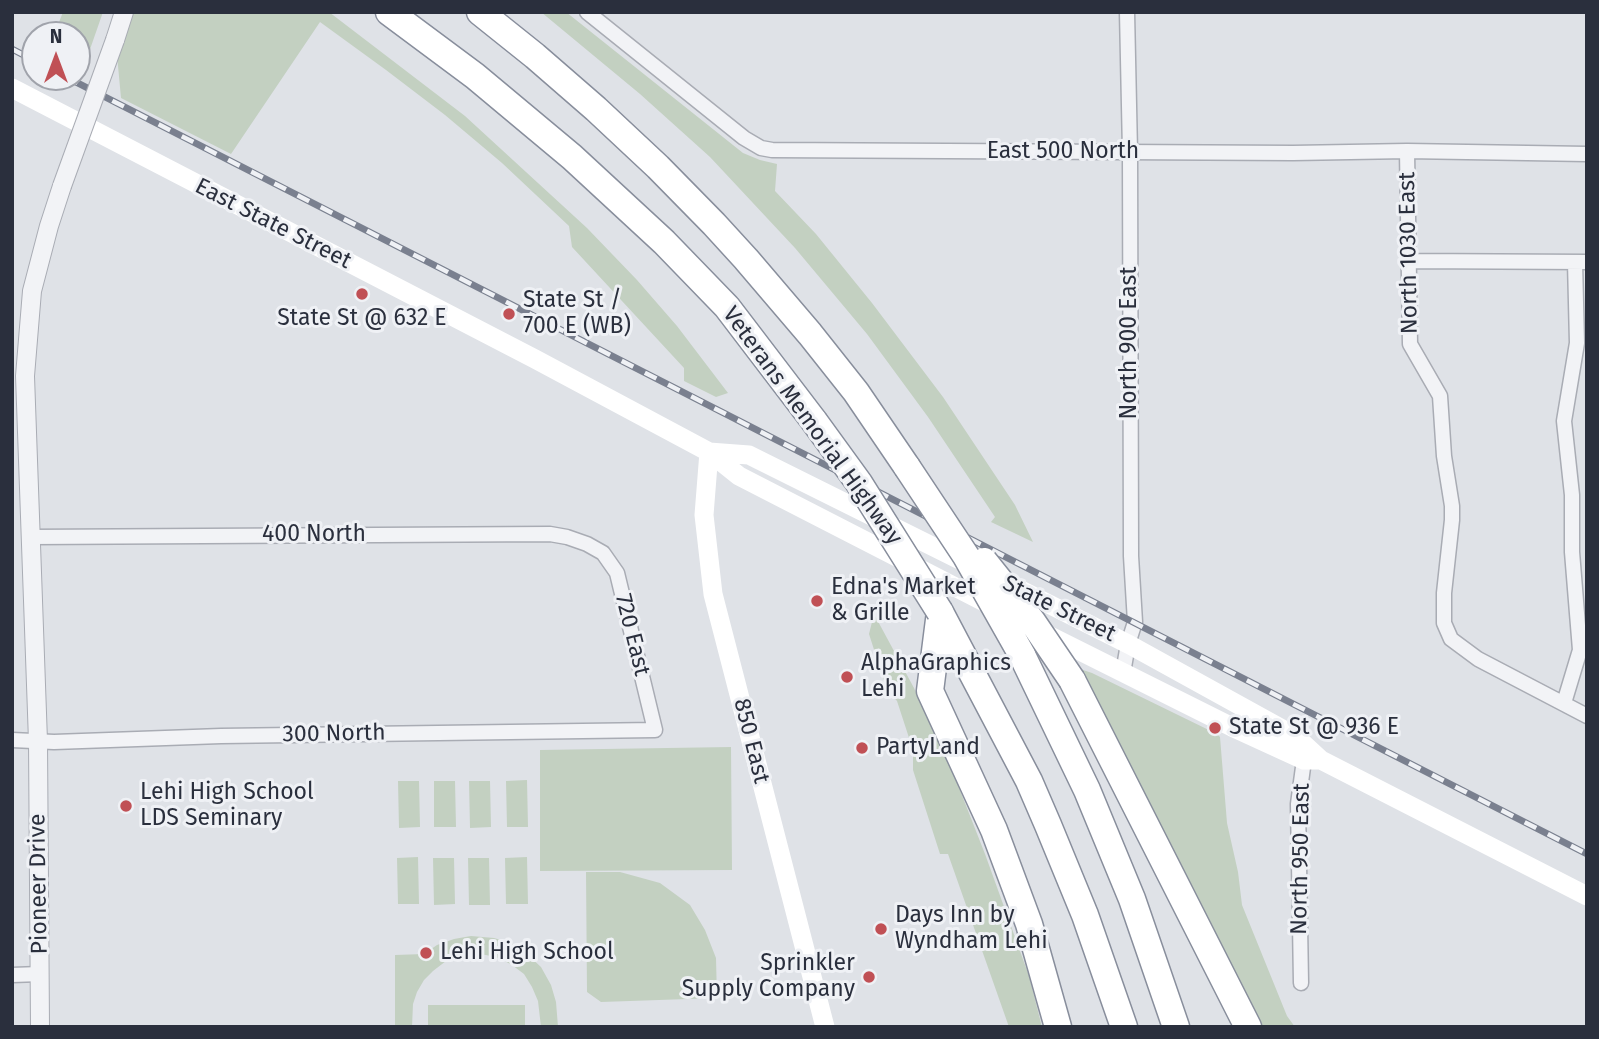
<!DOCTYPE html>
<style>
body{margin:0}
#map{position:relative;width:1599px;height:1039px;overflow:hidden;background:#dfe2e7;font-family:"Fira Sans",sans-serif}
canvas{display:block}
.frame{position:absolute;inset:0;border:14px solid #2a2f3d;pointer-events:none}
.north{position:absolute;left:21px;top:21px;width:70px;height:70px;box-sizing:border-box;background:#eff1f5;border:2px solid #a0a3ab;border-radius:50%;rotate:0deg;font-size:19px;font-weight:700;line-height:28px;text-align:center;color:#2a2f3d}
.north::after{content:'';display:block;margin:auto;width:24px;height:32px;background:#c05055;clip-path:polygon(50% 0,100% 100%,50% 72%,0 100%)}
</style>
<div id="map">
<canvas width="1599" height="1039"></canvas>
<div class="frame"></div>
<div class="north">N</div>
</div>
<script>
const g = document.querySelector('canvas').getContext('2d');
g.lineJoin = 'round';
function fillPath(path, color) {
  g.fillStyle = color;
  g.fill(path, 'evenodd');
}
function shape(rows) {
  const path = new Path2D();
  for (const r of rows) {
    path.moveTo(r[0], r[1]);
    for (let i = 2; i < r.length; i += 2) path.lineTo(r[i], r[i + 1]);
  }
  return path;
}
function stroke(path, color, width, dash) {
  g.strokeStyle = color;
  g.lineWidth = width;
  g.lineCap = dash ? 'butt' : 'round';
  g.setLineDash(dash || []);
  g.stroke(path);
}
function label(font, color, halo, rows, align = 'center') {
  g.font = font + ' "Fira Sans",sans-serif';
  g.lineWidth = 6;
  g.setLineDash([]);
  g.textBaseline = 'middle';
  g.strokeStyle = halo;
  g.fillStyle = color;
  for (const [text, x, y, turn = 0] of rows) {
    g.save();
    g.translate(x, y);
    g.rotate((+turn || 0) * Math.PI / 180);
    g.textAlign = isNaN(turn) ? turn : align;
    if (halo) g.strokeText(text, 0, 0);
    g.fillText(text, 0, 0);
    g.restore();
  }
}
const green = shape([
 [63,12,103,12,88,55,77,67,77,35,54,35],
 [133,12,329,12,465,116,587,228,637,280,677,326,728,393,716,397,684,381,684,368,572,247,569,226,502,163,445,115,386,70,320,22,231,154,121,98,117,55],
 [541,12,566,12,743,153,760,160,777,164,775,191,816,234,872,303,943,397,1015,505,1033,542,991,522,995,517,928,417,867,334,795,248,710,157,640,94],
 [874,614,914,688,954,775,985,854,1029,976,1042,1027,1009,1027,948,854,940,854,913,770,913,750,897,701,887,690,869,634],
 [1074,667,1092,673,1217,734,1220,737,1227,823,1238,872,1242,905,1287,1016,1295,1027,1263,1027,1199,913],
 [731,747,732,870,540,871,540,750],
 [527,780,528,827,507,827,506,781],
 [398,781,419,781,420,827,399,828],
 [434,781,455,781,456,827,434,827],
 [469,781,490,781,491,827,470,828],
 [418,857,419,904,398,904,397,858],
 [527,857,528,904,506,904,505,858],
 [433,858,454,858,455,904,434,905],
 [468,858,489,858,490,905,469,905],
 [586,872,620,872,660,883,690,905,705,930,716,958,717,998,601,1002,587,992],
 [471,936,494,938,511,943,528,955,541,967,551,985,556,1002,558,1027,541,1027,538,1001,532,987,524,974,512,965,499,958,486,955,472,954,459,956,446,961,433,971,424,980,417,992,413,1004,412,1027,395,1027,395,955,424,954,437,945,454,939],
 [428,1005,525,1005,525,1027,428,1027]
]);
const minor = shape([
 [587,12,744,138,761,148,772,150,1293,153,1407,151,1587,154],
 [1407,151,1410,344,1440,396,1444,456,1452,506,1452,520,1444,593,1444,623,1451,639,1478,659,1587,716],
 [1409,261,1587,262],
 [1123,673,1128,644,1135,622,1131,556,1130,152,1127,12],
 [1564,703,1580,650,1572,552,1572,495,1564,421,1577,343,1575,262],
 [12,740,54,742,221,736,655,730,617,573,603,553,587,544,567,537,550,534,31,537],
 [12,975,40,974],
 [1301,983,1298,804,1304,760,1302,753]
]);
const tertiary = shape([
 [115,40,124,12],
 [40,1027,38,741,25,376,32,291,49,226,62,186]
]);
const secondary = shape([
 [12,88,535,359,709,452,739,476,998,609],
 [709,452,749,455,972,566],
 [709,452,704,515,713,594,825,1027],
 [1005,582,1130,645,1295,736,1321,760,1587,896],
 [1040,631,1232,727,1304,760,1321,760]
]);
const motorway = shape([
 [389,12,475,76,572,157,664,242,727,307,814,421],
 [480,12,535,56,596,109,658,167,714,224,746,259,810,334,856,392,907,467],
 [940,612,1029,781,1048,825,1085,915,1124,1027],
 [940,612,930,691,994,830,1029,924,1058,1027],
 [1022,655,1087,790,1132,899,1176,1027],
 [1072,680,1248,1027]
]);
const rail = shape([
 [12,49,35,61],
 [66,77,1587,854]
]);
const tertiaryBridge = shape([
 [62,186,115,40]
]);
const motorwayBridge = shape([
 [814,421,859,483,940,612],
 [907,467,966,556,1022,655],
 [984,561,1032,621,1072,680]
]);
const markers = [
 [362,294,7,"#c05055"],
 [509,314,7,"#c05055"],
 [817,601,7,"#c05055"],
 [847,677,7,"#c05055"],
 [1215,728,7,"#c05055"],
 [862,748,7,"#c05055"],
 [126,806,7,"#c05055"],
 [881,929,7,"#c05055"],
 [426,953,7,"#c05055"],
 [869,977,7,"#c05055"]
];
const streetNames = [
 ["East 500 North",1063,152],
 ["East State Street",273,224,27],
 ["North 1030 East",1409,253,-91],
 ["North 900 East",1130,343,-90],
 ["Veterans Memorial Highway",812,426,54],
 ["400 North",314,535],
 ["State Street",1059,609,26],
 ["720 East",632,635,76],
 ["300 North",334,734,-1],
 ["850 East",751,741,76],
 ["North 950 East",1301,859,-89],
 ["Pioneer Drive",39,884,-91]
];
const poiNames = [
 ["State St /",523,301],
 ["700 E (WB)",523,327],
 ["State St @ 632 E",362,319,"center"],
 ["Edna's Market",831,588],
 ["& Grille",831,614],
 ["AlphaGraphics",861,664],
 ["Lehi",861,690],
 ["State St @ 936 E",1229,728],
 ["PartyLand",876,748],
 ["Lehi High School",140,793],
 ["LDS Seminary",140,819],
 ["Days Inn by",895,916],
 ["Wyndham Lehi",895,942],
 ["Lehi High School",440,953],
 ["Sprinkler",855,964,"right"],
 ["Supply Company",855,990,"right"]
];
fillPath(green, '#c3d0c1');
stroke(minor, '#a9acb4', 17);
stroke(tertiary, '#a9acb4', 20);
stroke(motorway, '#888e9c', 29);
stroke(minor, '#f2f3f6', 14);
stroke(tertiary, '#f2f3f6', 18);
stroke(secondary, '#fff', 19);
stroke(motorway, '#fff', 26);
stroke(rail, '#7a808f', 7);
stroke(rail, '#eff1f5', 4.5, [13]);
stroke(tertiaryBridge, '#a9acb4', 20, []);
stroke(motorwayBridge, '#888e9c', 29, []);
stroke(tertiaryBridge, '#f2f3f6', 18);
stroke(motorwayBridge, '#fff', 26);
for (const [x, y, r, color] of markers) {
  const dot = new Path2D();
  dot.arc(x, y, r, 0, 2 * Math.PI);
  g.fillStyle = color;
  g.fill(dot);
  stroke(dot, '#eff1f5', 2.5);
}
label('23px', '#2a2f3d', '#eff1f5', streetNames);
label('23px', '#2a2f3d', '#eff1f5', poiNames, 'left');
</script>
